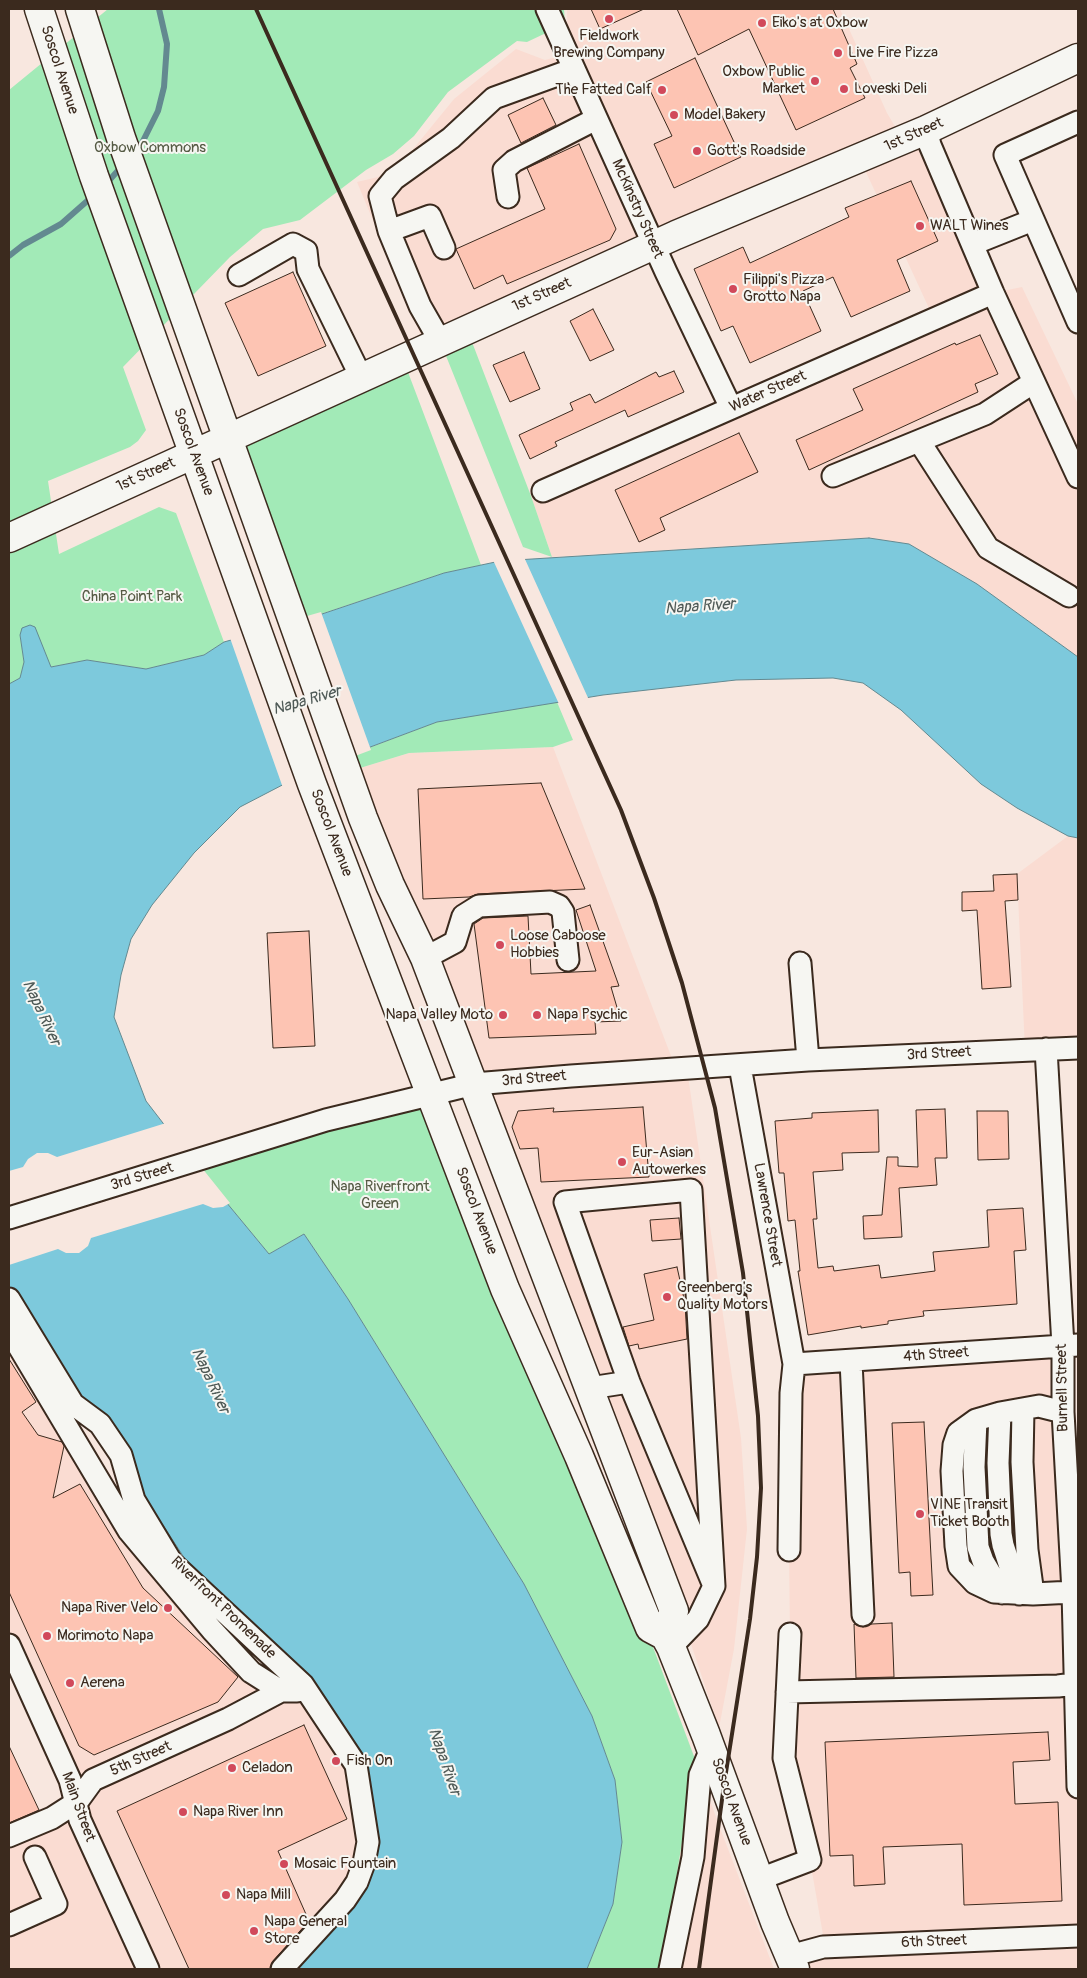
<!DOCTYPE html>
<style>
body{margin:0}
#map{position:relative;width:1087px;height:1978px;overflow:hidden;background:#f8e7df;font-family:Pangolin,sans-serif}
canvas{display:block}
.frame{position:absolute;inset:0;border:10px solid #3b2a1e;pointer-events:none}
</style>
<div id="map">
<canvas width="1087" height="1978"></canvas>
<div class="frame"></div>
</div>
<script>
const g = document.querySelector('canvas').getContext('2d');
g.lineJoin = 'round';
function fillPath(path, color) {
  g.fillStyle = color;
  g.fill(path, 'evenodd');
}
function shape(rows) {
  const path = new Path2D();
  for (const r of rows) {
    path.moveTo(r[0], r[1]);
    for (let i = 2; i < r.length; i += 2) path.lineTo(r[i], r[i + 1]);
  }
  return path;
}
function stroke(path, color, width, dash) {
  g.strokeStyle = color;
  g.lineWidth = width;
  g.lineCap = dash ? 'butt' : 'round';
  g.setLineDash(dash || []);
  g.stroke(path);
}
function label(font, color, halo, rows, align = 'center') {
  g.font = font + ' Pangolin,sans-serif';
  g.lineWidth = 4;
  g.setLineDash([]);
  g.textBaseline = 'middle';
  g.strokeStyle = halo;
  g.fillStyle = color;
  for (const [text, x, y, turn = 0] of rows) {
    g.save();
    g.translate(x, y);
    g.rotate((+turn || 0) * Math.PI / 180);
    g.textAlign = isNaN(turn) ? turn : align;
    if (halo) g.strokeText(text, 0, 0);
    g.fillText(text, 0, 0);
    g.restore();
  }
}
const built = shape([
 [567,9,840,9,887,113,903,140,926,130,993,293,1022,287,1078,404,1078,657,977,584,909,544,869,538,552,557,531,496,934,319,860,159,426,348,357,182,378,177,405,159,454,99,516,49,545,60,568,54],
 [553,747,676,1069,687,1069,741,1438,747,1529,734,1649,719,1728,690,1641,347,772,409,753],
 [1068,836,1078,838,1078,1048,1025,1050,1017,874],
 [9,1330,89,1461,251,1672,297,1691,356,1765,364,1863,282,1969,9,1969,9,1838,76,1801,9,1645],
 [1063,1346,1078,1787,1078,1969,809,1969,805,1957,826,1952,810,1860,784,1758,790,1634,789,1550,794,1364],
 [695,1759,720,1828,774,1969,662,1969]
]);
const green = shape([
 [108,9,564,9,565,24,527,42,517,41,448,92,414,136,393,154,366,170,300,220,263,229,230,257,123,367,146,430,138,441,130,447,48,481,59,554,159,507,176,513,224,642,204,655,146,669,87,660,51,667,44,651,20,635,24,662,20,678,9,684,9,90],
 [467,329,531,496,552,557,523,547,440,341],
 [403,359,481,565,444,573,294,623,229,438],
 [557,702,573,740,553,747,409,753,347,772,342,758,437,722],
 [431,1093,644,1623,695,1759,662,1969,587,1969,613,1904,622,1842,615,1780,592,1716,524,1584,348,1299,304,1234,269,1254,193,1162]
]);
const water = shape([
 [869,538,909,544,977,584,1078,657,1078,838,1068,836,1017,808,981,784,901,710,863,683,833,678,736,680,603,695,437,722,317,767,240,807,194,853,152,905,131,939,121,975,114,1017,146,1101,193,1162,269,1254,304,1234,348,1299,524,1584,592,1716,615,1780,622,1842,613,1904,587,1969,291,1969,360,1894,363,1772,215,1594,201,1574,185,1559,9,1288,9,684,20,678,24,662,20,635,22,628,30,625,35,627,51,667,87,660,146,669,204,655,224,642,322,614,444,573,500,561,869,538]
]);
const pier = shape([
 [524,557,589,700,559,704,493,560],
 [321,612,371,750,318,770,283,788,230,638],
 [166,1123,230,1203,223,1207,213,1208,203,1204,91,1238,88,1246,79,1253,66,1253,58,1249,9,1265,9,1171,23,1167,28,1159,37,1153,48,1153,57,1157]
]);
const stream = shape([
 [135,151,142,143,158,111,164,87,167,44,159,9],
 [105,185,123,165],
 [9,256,23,245,61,224,94,195]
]);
const building = shape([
 [591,9,644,9,600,29,591,9],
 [677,9,833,9,857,64,850,68,865,98,796,130,749,29,698,55,677,9],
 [695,58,741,157,674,188,654,144,672,136,646,82,695,58],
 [543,98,556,125,521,143,508,115,543,98],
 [579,144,616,229,610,240,507,284,503,275,474,289,456,249,545,209,527,168,579,144],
 [911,181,938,241,897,260,910,291,851,317,833,277,803,291,821,331,750,363,733,326,721,331,694,269,743,247,750,263,849,217,845,208,911,181],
 [293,272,326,346,258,376,225,303,293,272],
 [593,309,614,350,590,361,570,321,593,309],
 [980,335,998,374,975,384,978,392,809,470,796,440,863,410,853,389,955,343,956,345,980,335],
 [524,352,540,389,510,402,493,365,524,352],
 [674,371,684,392,628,417,625,410,555,442,557,446,530,459,519,435,573,410,570,403,590,394,595,403,656,372,659,377,674,371],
 [739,433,758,472,660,518,665,530,639,542,615,490,739,433],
 [541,783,585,889,478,894,469,897,423,899,418,789,541,783],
 [1017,874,1018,900,1005,901,1011,987,982,989,977,910,962,911,962,892,994,891,993,875,1017,874],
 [590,905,619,986,611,987,621,1021,595,1022,596,1034,489,1038,474,924,483,918,528,916,531,974,596,971,576,910,590,905],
 [309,931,315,1046,273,1048,267,933,309,931],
 [643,1107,649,1177,541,1182,538,1148,520,1149,512,1127,518,1111,554,1108,553,1112,643,1107],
 [945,1109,947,1158,935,1158,937,1185,899,1188,902,1237,864,1239,863,1216,882,1215,887,1157,898,1157,898,1166,918,1167,916,1110,945,1109],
 [878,1110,879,1152,842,1153,843,1170,813,1172,817,1219,813,1219,818,1268,833,1266,834,1271,879,1265,881,1278,935,1271,933,1252,989,1247,987,1210,1023,1208,1026,1250,1014,1251,1017,1304,923,1311,924,1316,888,1321,888,1324,861,1328,861,1326,808,1335,798,1271,800,1271,795,1220,788,1221,784,1173,779,1173,775,1121,812,1118,812,1113,878,1110],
 [977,1111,1008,1111,1009,1159,978,1160,977,1111],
 [679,1218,681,1239,652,1241,650,1220,679,1218],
 [677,1267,685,1303,687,1339,639,1349,638,1344,629,1346,623,1327,654,1320,644,1274,677,1267],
 [9,1359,36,1402,22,1412,38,1435,62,1442,64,1446,53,1498,80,1484,143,1588,238,1677,218,1702,94,1755,79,1746,9,1592,9,1359],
 [924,1422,933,1595,911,1596,910,1572,899,1573,892,1423,924,1422],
 [892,1623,894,1677,856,1678,854,1624,863,1627,872,1624,892,1623],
 [304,1725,347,1819,278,1851,309,1921,273,1961,270,1969,189,1969,117,1811,304,1725],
 [1048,1732,1050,1760,1013,1762,1015,1804,1058,1802,1062,1901,964,1905,962,1844,883,1847,885,1884,854,1886,853,1855,830,1856,825,1742,1048,1732],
 [9,1746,39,1810,9,1823,9,1746]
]);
const minor = shape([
 [547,9,666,272,731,408],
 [1078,122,1005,155,1078,322],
 [926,130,930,145,993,293,1078,477],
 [508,197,504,170,514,161,596,119],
 [389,231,430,216,444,248],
 [973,244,1033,220],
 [239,275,293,244,306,251,308,269,361,377],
 [440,341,420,306,389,231,380,196,394,179,451,138,494,98,574,69],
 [919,441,988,548,1069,596],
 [833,476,985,414,1034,382],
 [543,491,993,293],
 [425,958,455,942,463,916,479,906,550,902,559,906,563,912,568,960],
 [800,963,808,1060],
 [1046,1049,1063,1346,1063,1412,1073,1592,1078,1787],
 [740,1066,794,1364,791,1393,789,1550],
 [9,1218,326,1120,474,1084,571,1076,808,1060,1078,1048],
 [9,1299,73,1404,100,1424,121,1455,134,1500,172,1563,303,1685,356,1765,368,1842,364,1863,357,1882,345,1900,282,1969],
 [9,1330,129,1531,212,1630,251,1672,281,1691,297,1691,303,1685],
 [851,1361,863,1615],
 [794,1364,1078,1345],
 [590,1388,629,1382],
 [1023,1409,1022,1462,1027,1550,1033,1594],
 [1063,1412,1039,1406,1000,1413,976,1420,958,1433,954,1445,952,1471,956,1546,959,1566,975,1583,994,1592,1033,1594,1073,1592],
 [1000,1413,998,1463,1001,1534,1003,1545,1019,1594],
 [976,1420,974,1467,978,1547,983,1561,1002,1593],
 [9,1645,70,1780,80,1820,148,1969],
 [671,1647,698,1619,714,1586,691,1190,565,1202,629,1382,714,1586],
 [787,1692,1058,1686,1074,1684],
 [9,1836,52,1818,77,1802,93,1780,228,1719,281,1691],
 [760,1879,810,1860,784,1758,790,1634],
 [9,1925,56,1904,35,1857],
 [790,1956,823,1947,1078,1936],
 [670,1969,693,1857,700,1775,711,1749]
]);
const major = shape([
 [39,9,94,176,312,784,505,1289,579,1456,650,1628,665,1636,671,1647,706,1735,775,1922,795,1969],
 [80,9,121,138,363,818,390,885,425,958,674,1611,665,1636],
 [9,538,676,235,926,130,1078,58]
]);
const rail = shape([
 [256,9,621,810,654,898,682,983,715,1108,743,1273,758,1416,761,1488,757,1557,750,1619,724,1785,699,1969]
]);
const markers = [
 [609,19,5,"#d1495b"],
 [762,23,5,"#d1495b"],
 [838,53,5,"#d1495b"],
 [815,81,5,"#d1495b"],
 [844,89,5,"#d1495b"],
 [662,90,5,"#d1495b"],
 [674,115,5,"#d1495b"],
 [697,151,5,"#d1495b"],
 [920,226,5,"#d1495b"],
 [733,289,5,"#d1495b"],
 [500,945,5,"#d1495b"],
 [503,1015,5,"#d1495b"],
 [537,1015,5,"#d1495b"],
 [622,1162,5,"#d1495b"],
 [667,1297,5,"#d1495b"],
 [920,1514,5,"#d1495b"],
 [168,1608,5,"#d1495b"],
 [47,1636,5,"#d1495b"],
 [70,1683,5,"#d1495b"],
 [336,1761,5,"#d1495b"],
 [232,1768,5,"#d1495b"],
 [183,1812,5,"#d1495b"],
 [284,1864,5,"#d1495b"],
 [226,1895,5,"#d1495b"],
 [254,1931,5,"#d1495b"]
];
const poiNames = [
 ["Eiko's at Oxbow",772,23],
 ["Fieldwork",609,36,"center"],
 ["Brewing Company",609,53,"center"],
 ["Live Fire Pizza",848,53],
 ["Oxbow Public",805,72,"right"],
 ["Market",805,89,"right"],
 ["Loveski Deli",854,89],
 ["The Fatted Calf",652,90,"right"],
 ["Model Bakery",684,115],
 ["Gott's Roadside",707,151],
 ["WALT Wines",930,226],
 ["Filippi's Pizza",743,280],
 ["Grotto Napa",743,297],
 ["Loose Caboose",510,936],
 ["Hobbies",510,953],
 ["Napa Valley Moto",493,1015,"right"],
 ["Napa Psychic",547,1015],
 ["Eur-Asian",632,1153],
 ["Autowerkes",632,1170],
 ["Greenberg's",677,1288],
 ["Quality Motors",677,1305],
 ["VINE Transit",930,1505],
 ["Ticket Booth",930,1522],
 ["Napa River Velo",158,1608,"right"],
 ["Morimoto Napa",57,1636],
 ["Aerena",80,1683],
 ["Fish On",346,1761],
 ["Celadon",242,1768],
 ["Napa River Inn",193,1812],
 ["Mosaic Fountain",294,1864],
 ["Napa Mill",236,1895],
 ["Napa General",264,1922],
 ["Store",264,1939]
];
const streetNames = [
 ["Soscol Avenue",59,70,72],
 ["1st Street",914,135,-24],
 ["McKinstry Street",637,209,66],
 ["1st Street",542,295,-24],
 ["Water Street",768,392,-24],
 ["Soscol Avenue",193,452,70],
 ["1st Street",146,475,-24],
 ["Soscol Avenue",331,833,69],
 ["3rd Street",939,1054,-3],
 ["3rd Street",534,1079,-5],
 ["3rd Street",142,1177,-17],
 ["Soscol Avenue",476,1211,69],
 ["Lawrence Street",767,1215,80],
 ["4th Street",936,1355,-4],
 ["Burnell Street",1063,1388,-91],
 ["Riverfront Promenade",223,1608,44],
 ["5th Street",141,1759,-24],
 ["Soscol Avenue",731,1802,70],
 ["Main Street",78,1807,70],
 ["6th Street",934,1942,-2]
];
const parkNames = [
 ["Oxbow Commons",150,148],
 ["China Point Park",132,597],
 ["Napa Riverfront",380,1187],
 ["Green",380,1204]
];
const waterNames = [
 ["Napa River",700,607,-4],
 ["Napa River",307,701,-16],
 ["Napa River",41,1013,65],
 ["Napa River",210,1381,65],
 ["Napa River",444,1762,71]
];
fillPath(built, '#fadcd2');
fillPath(green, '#a2eab7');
fillPath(water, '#7dc9dc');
stroke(water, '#638990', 1);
fillPath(pier, '#f8e7df');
stroke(stream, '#638990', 6);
fillPath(building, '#fdc4b3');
stroke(building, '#3b2a1e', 1);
stroke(minor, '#3b2a1e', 25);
stroke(major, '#3b2a1e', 31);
stroke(minor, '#f6f6f2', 21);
stroke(major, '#f6f6f2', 28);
stroke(rail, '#3b2a1e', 4);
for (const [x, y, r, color] of markers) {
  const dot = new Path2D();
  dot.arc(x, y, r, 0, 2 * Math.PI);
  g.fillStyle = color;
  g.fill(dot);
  stroke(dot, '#f6f6f2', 2);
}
label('15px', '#3b2a1e', '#f6f6f2', poiNames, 'left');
label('15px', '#3b2a1e', '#f6f6f2', streetNames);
label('15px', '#555a44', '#f6f6f2', parkNames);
label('italic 16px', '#4f5a57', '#f6f6f2', waterNames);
</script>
